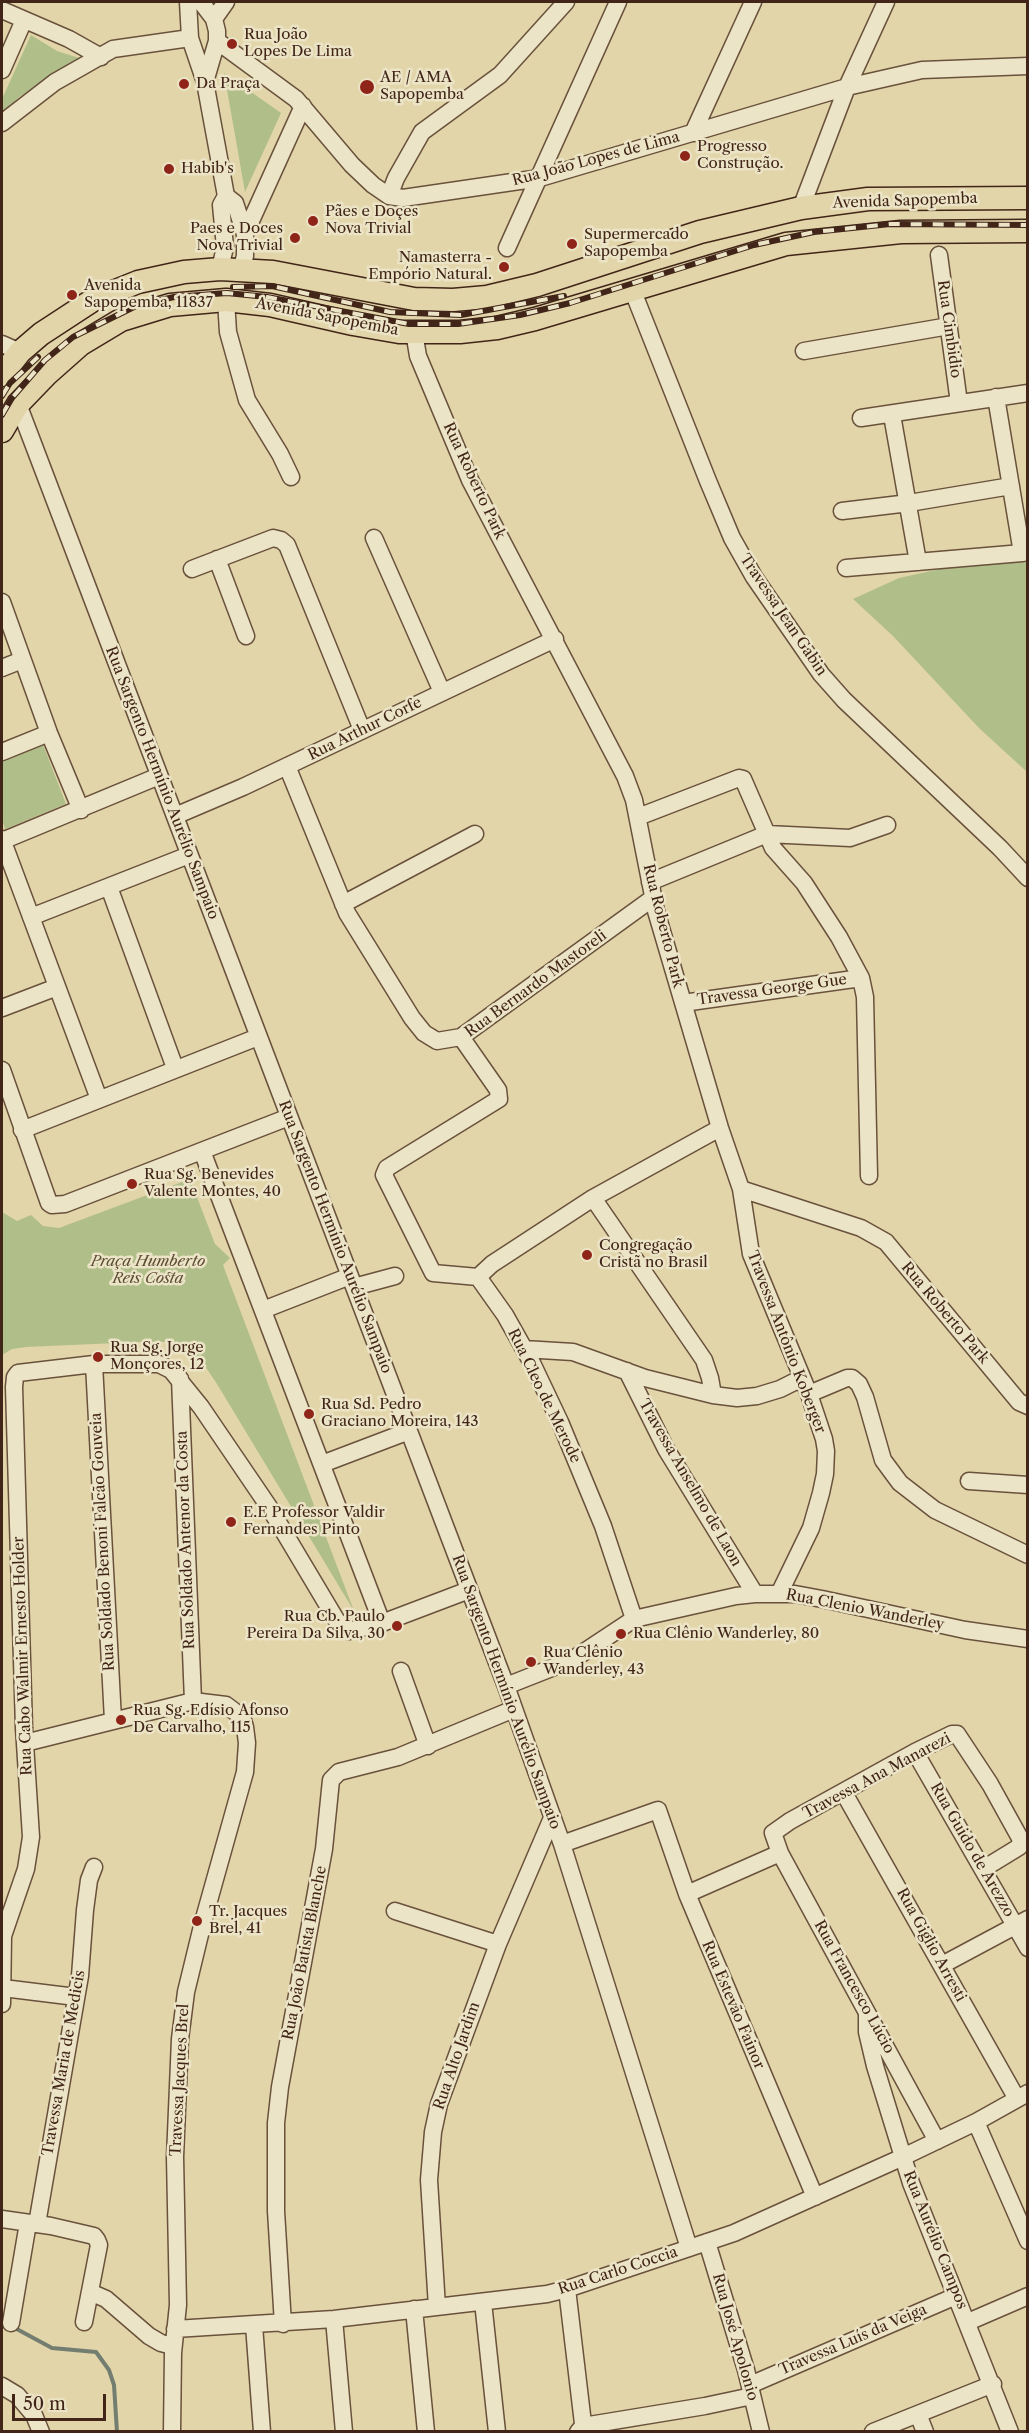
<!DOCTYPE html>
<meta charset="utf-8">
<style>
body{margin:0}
#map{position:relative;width:1029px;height:2433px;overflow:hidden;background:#e2d5a9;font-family:"Libre Caslon Text",serif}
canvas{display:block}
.frame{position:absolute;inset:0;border:3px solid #412518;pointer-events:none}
.scale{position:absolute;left:12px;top:2394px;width:94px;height:27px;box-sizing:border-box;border:3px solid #412518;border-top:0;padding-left:8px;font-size:18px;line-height:21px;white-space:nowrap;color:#412518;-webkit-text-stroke:4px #ece4c7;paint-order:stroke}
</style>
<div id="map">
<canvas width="1029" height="2433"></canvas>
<div class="frame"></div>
<div class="scale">50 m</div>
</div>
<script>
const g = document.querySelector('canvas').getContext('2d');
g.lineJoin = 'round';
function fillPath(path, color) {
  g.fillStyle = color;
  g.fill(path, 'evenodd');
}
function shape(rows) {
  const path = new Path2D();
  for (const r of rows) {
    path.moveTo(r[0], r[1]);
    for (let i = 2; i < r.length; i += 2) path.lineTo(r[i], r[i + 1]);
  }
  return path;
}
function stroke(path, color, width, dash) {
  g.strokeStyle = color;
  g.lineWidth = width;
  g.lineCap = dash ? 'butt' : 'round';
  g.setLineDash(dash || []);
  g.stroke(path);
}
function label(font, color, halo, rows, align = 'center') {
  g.font = font + ' "Libre Caslon Text",serif';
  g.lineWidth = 5;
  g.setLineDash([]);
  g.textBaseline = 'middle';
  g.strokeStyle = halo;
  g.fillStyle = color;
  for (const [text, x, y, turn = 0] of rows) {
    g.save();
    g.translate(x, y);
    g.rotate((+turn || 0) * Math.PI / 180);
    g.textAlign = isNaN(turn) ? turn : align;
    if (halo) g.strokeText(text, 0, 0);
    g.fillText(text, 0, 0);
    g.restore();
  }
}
const green = shape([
 [31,35,57,51,82,59,19,97,2,114,2,99],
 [224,73,281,113,245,192,238,152],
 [1027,558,1027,772,979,728,893,636,853,599,899,578,945,568],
 [42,742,66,804,5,829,2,819,2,758],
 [190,1179,215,1244,230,1258,223,1265,354,1611,217,1384,203,1363,191,1351,172,1342,140,1342,26,1347,12,1349,2,1355,2,1212,17,1221,31,1215,43,1226,59,1228]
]);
const stream = shape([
 [13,2327,52,2348,96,2352,109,2370,114,2385,117,2432]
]);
const minor = shape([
 [188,2,190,38,205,82,226,196,235,203,245,234],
 [201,2,214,19,217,31,217,41,205,82],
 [2,10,69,39,101,57],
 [214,19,226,2],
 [217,41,296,99,352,165,373,185,389,196,403,198,540,178,847,87,922,70,1028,66],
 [2,70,24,20],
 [2,123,55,82,113,49,190,38],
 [693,133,753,2],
 [389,196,396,178,422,132,500,75,566,2],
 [801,208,847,87,886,2],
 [507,248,618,2],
 [939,255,959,403],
 [220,269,225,247,221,205,226,196],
 [241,270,245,256,245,234,303,106],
 [632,289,708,481,732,538,754,577,821,674,844,700,1000,848,1028,878],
 [226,300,228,332,247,400,280,454,291,477],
 [414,332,418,356,470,480,625,776,634,800,656,911,720,1128,741,1189,751,1254,809,1394,824,1439,826,1451,825,1474,821,1493,811,1528,779,1594],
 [2,344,20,352],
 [804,351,949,326],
 [996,397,1022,553,1028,552],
 [18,404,506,1686,562,1844,689,2248],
 [892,415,918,562],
 [861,418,1028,393],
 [842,511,909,503,1011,486],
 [374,538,442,692],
 [217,559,246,636],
 [846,568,1022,553],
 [192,569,273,538,281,540,287,545,362,730],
 [2,602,49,733,81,810],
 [2,668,22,660],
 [2,752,49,733],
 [287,766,347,913,412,1018,424,1033,437,1041,461,1037,653,898],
 [175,816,243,787,555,639],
 [638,817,739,778,743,779,773,848,804,883,839,937,861,978,865,997,869,1176],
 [2,839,99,1099],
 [2,841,159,776],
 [650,882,767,834,850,838,887,825],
 [109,887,175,1068],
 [343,904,475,834],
 [31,917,189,855],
 [683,1003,861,978],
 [2,1008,57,987],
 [461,1037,498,1090,499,1099,387,1168,384,1175,433,1273,478,1277],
 [2,1070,49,1203,52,1205,65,1204,289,1117],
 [22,1130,258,1037],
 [202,1151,382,1623],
 [741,1189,861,1228,886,1242,1019,1402,1028,1406],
 [593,1198,704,1360,710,1378,713,1395],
 [354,1287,395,1276],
 [263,1310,350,1276],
 [524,1349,573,1352,645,1378,713,1395,737,1398,757,1396,780,1389,802,1378],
 [94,1364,113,1720],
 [627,1371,666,1449,755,1594],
 [180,1379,193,1701],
 [809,1394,847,1378,852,1378,859,1384,865,1397,883,1460,900,1483,935,1510,1028,1555],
 [322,1464,409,1431],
 [969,1481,1028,1485],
 [634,1619,603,1526,560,1422,532,1363,505,1315,478,1277,492,1264,593,1198,720,1128],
 [401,1671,428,1746],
 [506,1686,572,1660,634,1619,736,1596,755,1594,795,1594,822,1599,965,1630,1028,1639],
 [25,1743,193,1701,226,1705,242,1717,245,1727,247,1743,245,1772,203,1922,186,1992,180,2039,175,2157,178,2305,173,2353,172,2432],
 [915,1752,1028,1948],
 [844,1793,1017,2099],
 [562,1844,658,1810,687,1894,815,2197],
 [687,1894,780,1853],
 [395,1911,498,1944],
 [942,1965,1028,1919],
 [3,1988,76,1997],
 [2,2004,3,1936,26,1869,31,1837,24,1728,14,1387,15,1377,18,1373,94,1364,159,1364,171,1370,201,1407,269,1507,337,1621,349,1631,382,1623,469,1590],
 [867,2014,867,2032,875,2066,911,2183,1010,2432],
 [976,2122,1028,2241],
 [937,2141,780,1853,773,1833,790,1821,915,1752,952,1734,957,1734,990,1784,1021,1840,1019,1847,983,1869],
 [2,2219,51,2226,94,2236,97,2240,99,2245,84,2322],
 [37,2224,80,1976,85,1910,89,1880,94,1867],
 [707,2242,746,2370,761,2432],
 [567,2289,584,2432],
 [90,2292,106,2299,149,2336,161,2343,173,2346],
 [483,2302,497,2432],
 [437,2307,429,2180,433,2132,439,2104,498,1944,552,1818],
 [414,2309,426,2432],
 [334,2319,344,2432],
 [968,2322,1028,2296],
 [11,2323,28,2223],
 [283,2324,276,2211,276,2123,280,2087,324,1849,331,1780,339,1772,398,1757,514,1709],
 [254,2325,262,2432],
 [175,2329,334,2319,547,2294,567,2289,734,2233,903,2157,976,2122,1028,2093],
 [750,2385,956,2296],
 [2,2386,17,2395,34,2415,41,2432],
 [918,2414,925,2432],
 [578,2432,583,2426,705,2406,752,2396],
 [873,2432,993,2384]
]);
const major = shape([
 [2,375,20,352,41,334,93,300,138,282,184,272,220,269,273,272,414,299,453,300,487,297,537,285,700,232,801,208,868,199,1028,198],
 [2,431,18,404,46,375,81,344,121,320,170,305,226,300,270,305,353,324,399,332,460,332,497,328,535,319,786,244,901,232,1028,231]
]);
const rail = shape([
 [233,287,272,286,390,312,461,315,564,296],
 [2,396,10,383,38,357],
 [2,415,12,398,45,360,73,337,138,305,174,297,227,293,267,297,409,324,458,324,520,315,570,303,754,245,814,232,890,224,1028,225]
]);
const markers = [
 [232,44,6,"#8f2418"],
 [184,84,6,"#8f2418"],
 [367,87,8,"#8f2418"],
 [685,156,6,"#8f2418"],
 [169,169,6,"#8f2418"],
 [313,221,6,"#8f2418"],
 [295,238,6,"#8f2418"],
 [572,244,6,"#8f2418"],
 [504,267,6,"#8f2418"],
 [72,295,6,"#8f2418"],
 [132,1184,6,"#8f2418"],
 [587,1255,6,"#8f2418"],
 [98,1357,6,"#8f2418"],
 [309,1414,6,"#8f2418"],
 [231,1522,6,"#8f2418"],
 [397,1626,6,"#8f2418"],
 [621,1634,6,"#8f2418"],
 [531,1662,6,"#8f2418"],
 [121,1720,6,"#8f2418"],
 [197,1921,6,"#8f2418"]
];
const poiNames = [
 ["Rua João",244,35],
 ["Lopes De Lima",244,52],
 ["AE / AMA",380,78],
 ["Sapopemba",380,95],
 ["Da Praça",196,84],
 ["Progresso",697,147],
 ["Construção.",697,164],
 ["Habib's",181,169],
 ["Pães e Doçes",325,212],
 ["Nova Trivial",325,229],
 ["Paes e Doces",283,229,"right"],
 ["Nova Trivial",283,246,"right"],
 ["Supermercado",584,235],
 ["Sapopemba",584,252],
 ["Namasterra -",492,258,"right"],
 ["Empório Natural.",492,275,"right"],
 ["Avenida",84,286],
 ["Sapopemba, 11837",84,303],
 ["Rua Sg. Benevides",144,1175],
 ["Valente Montes, 40",144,1192],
 ["Congregação",599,1246],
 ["Cristã no Brasil",599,1263],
 ["Rua Sg. Jorge",110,1348],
 ["Monçores, 12",110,1365],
 ["Rua Sd. Pedro",321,1405],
 ["Graciano Moreira, 143",321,1422],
 ["E.E Professor Valdir",243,1513],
 ["Fernandes Pinto",243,1530],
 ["Rua Cb. Paulo",385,1617,"right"],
 ["Pereira Da Silva, 30",385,1634,"right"],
 ["Rua Clênio Wanderley, 80",633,1634],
 ["Rua Clênio",543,1653],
 ["Wanderley, 43",543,1670],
 ["Rua Sg. Edísio Afonso",133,1711],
 ["De Carvalho, 115",133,1728],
 ["Tr. Jacques",209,1912],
 ["Brel, 41",209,1929]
];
const streetNames = [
 ["Rua João Lopes de Lima",596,159,-15],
 ["Avenida Sapopemba",905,201,-2],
 ["Avenida Sapopemba",327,317,11],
 ["Rua Cimbidio",949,329,82],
 ["Rua Roberto Park",474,481,65],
 ["Travessa Jean Gabin",783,615,56],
 ["Rua Arthur Corfe",365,729,-26],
 ["Rua Sargento Hermínio Aurélio Sampaio",162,783,69],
 ["Rua Roberto Park",663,926,76],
 ["Rua Bernardo Mastoreli",536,984,-36],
 ["Travessa George Gue",772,990,-8],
 ["Rua Sargento Hermínio Aurélio Sampaio",335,1237,69],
 ["Rua Roberto Park",945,1313,50],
 ["Travessa Antônio Koberger",786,1342,69],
 ["Rua Cleo de Merode",544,1396,64],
 ["Travessa Anselmo de Laon",690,1483,60],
 ["Rua Soldado Antenor da Costa",186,1540,-92],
 ["Rua Soldado Benoni Falcão Gouveia",103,1542,-93],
 ["Rua Clenio Wanderley",865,1610,11],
 ["Rua Cabo Walmir Ernesto Holder",23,1656,-92],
 ["Rua Sargento Hermínio Aurélio Sampaio",506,1692,70],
 ["Travessa Ana Manarezi",877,1776,-28],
 ["Rua Guido de Arezzo",972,1850,60],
 ["Rua Giglio Arresti",931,1945,61],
 ["Rua João Batista Blanche",305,1953,-79],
 ["Rua Francesco Lúcio",854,1987,61],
 ["Rua Estevão Fainor",733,2005,67],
 ["Rua Alto Jardim",457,2056,-71],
 ["Travessa Maria de Medicis",64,2063,-80],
 ["Travessa Jacques Brel",180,2080,-87],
 ["Rua Aurélio Campos",935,2240,68],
 ["Rua Carlo Coccia",618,2271,-18],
 ["Rua José Apolonio",735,2337,74],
 ["Travessa Luís da Veiga",853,2340,-23]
];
const parkNames = [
 ["Praça Humberto",148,1262],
 ["Reis Costa",148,1279]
];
fillPath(green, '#b0be8a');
stroke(stream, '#737d70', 4);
stroke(minor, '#69513c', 19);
stroke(major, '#412518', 25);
stroke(minor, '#ece4c7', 16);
stroke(major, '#e2d5a9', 22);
stroke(rail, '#412518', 6);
stroke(rail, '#ece4c7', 4, [11]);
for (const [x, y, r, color] of markers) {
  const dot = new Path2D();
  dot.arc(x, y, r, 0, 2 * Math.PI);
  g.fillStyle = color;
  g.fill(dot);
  stroke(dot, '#ece4c7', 2);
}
label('15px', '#412518', '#ece4c7', poiNames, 'left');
label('15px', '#412518', '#ece4c7', streetNames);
label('italic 15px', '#5d4b34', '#ece4c7', parkNames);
</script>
